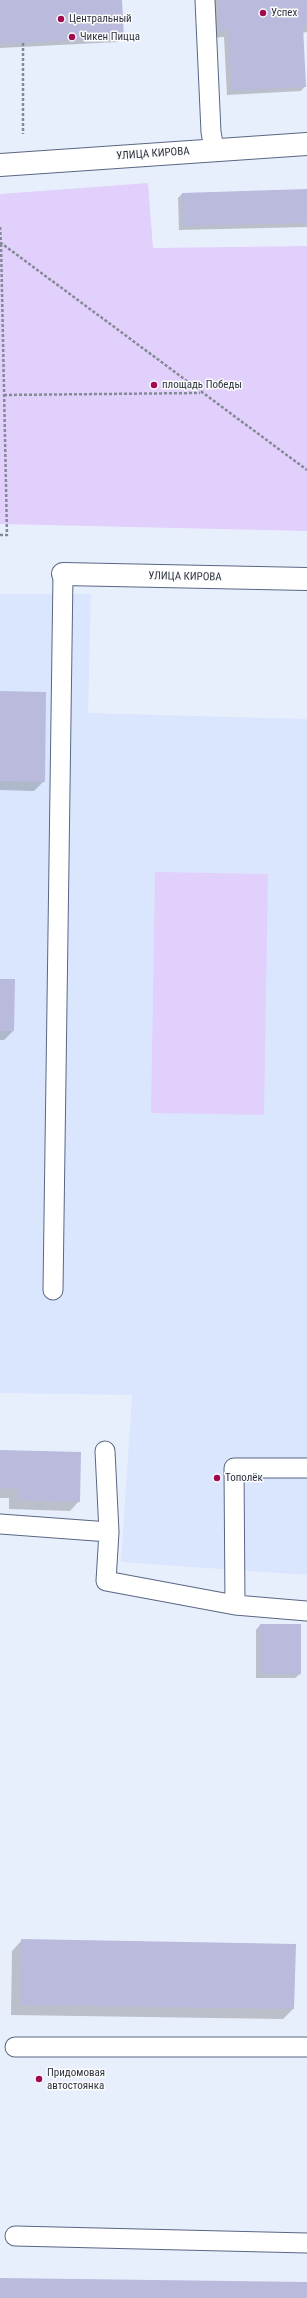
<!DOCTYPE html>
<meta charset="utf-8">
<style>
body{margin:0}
canvas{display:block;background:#e8effc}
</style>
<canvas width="307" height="2298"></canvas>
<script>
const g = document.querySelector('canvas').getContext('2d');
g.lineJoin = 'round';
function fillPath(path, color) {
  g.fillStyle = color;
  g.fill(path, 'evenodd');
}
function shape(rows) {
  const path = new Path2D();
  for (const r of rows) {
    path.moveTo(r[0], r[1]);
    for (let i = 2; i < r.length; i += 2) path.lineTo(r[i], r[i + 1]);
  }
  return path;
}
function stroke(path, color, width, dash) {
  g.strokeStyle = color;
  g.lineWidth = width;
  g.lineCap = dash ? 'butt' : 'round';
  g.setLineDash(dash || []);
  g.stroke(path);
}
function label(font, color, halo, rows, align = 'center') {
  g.font = font + ' "Roboto Condensed",sans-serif';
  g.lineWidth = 3;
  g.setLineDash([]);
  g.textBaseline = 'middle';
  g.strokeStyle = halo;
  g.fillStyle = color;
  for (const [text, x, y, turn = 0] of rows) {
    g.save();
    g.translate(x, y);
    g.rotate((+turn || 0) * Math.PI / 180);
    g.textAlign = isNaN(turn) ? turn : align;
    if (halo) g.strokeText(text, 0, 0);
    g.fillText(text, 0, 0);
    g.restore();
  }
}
const built = shape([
 [0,594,91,594,88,713,307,719,307,1575,121,1562,132,1395,0,1393]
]);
const green = shape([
 [148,183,153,248,307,246,307,531,0,524,0,194],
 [155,872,268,874,264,1115,151,1113]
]);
const shadow = shape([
 [0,0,121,0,122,37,118,42,0,48],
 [210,0,307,0,307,32,302,33,305,86,301,91,227,95,224,37,212,38],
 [307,190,307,227,179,230,178,198,182,194],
 [0,692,44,781,34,791,0,790],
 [0,980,13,1031,4,1040,0,1040],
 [0,1451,79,1501,70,1511,9,1509,9,1498,0,1498],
 [260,1625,300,1674,295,1678,256,1678,256,1630],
 [22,1940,295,1945,293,2009,283,2019,11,2015,12,1951]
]);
const building = shape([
 [0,0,122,0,124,38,0,44],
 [218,0,307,0,307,25,303,26,306,87,232,91,228,30,220,31],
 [307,189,307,223,183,226,182,193],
 [0,691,46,692,45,782,0,781],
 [0,979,15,979,14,1031,0,1031],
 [0,1450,81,1452,80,1502,17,1500,18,1489,0,1488],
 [260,1624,301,1624,301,1674,260,1674],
 [21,1939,296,1944,294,2009,20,2005],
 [0,2278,307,2282,307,2298,0,2298]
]);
const path = shape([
 [23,43,23,134],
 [0,227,1,243,307,470],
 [4,395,200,393],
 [0,535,7,535,1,243]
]);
const service = shape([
 [205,0,211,132,214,149],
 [53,1290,63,574],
 [105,1451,109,1532,106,1581,235,1605,307,1611],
 [0,1524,109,1532],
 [235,1605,234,1468,307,1468],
 [15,2047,307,2047],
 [15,2236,307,2243]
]);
const minor = shape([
 [63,574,307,579]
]);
const tertiary = shape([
 [0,165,307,144]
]);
const markers = [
 [263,13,4,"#a00a4f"],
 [61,19,4,"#a00a4f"],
 [72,37,4,"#a00a4f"],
 [154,385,4,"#a00a4f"],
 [217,1478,4,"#a00a4f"],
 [39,2079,4,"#a00a4f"]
];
const poiNames = [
 ["Успех",271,13],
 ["Центральный",69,19],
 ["Чикен Пицца",80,37],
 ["площадь Победы",162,385],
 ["Тополёк",225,1478],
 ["Придомовая",47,2073],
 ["автостоянка",47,2086]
];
const streetNames = [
 ["УЛИЦА КИРОВА",153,154,-4],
 ["УЛИЦА КИРОВА",185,577,1]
];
fillPath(built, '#dae6fe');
fillPath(green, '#e2d0fc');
fillPath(shadow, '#0003');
fillPath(building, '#b9badc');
stroke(service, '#596784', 21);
stroke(minor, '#596784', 24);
stroke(tertiary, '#596784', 24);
stroke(path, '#838a97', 2.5, [3, 2]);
stroke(service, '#fff', 19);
stroke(minor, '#fff', 22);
stroke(tertiary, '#fff', 22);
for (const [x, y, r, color] of markers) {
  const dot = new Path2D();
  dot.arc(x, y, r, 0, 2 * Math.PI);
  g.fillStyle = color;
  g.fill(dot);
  stroke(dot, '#fcfcfc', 1.5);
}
label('11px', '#2e3441', '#fcfcfc', poiNames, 'left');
label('11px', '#2e3441', '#fcfcfc', streetNames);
</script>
